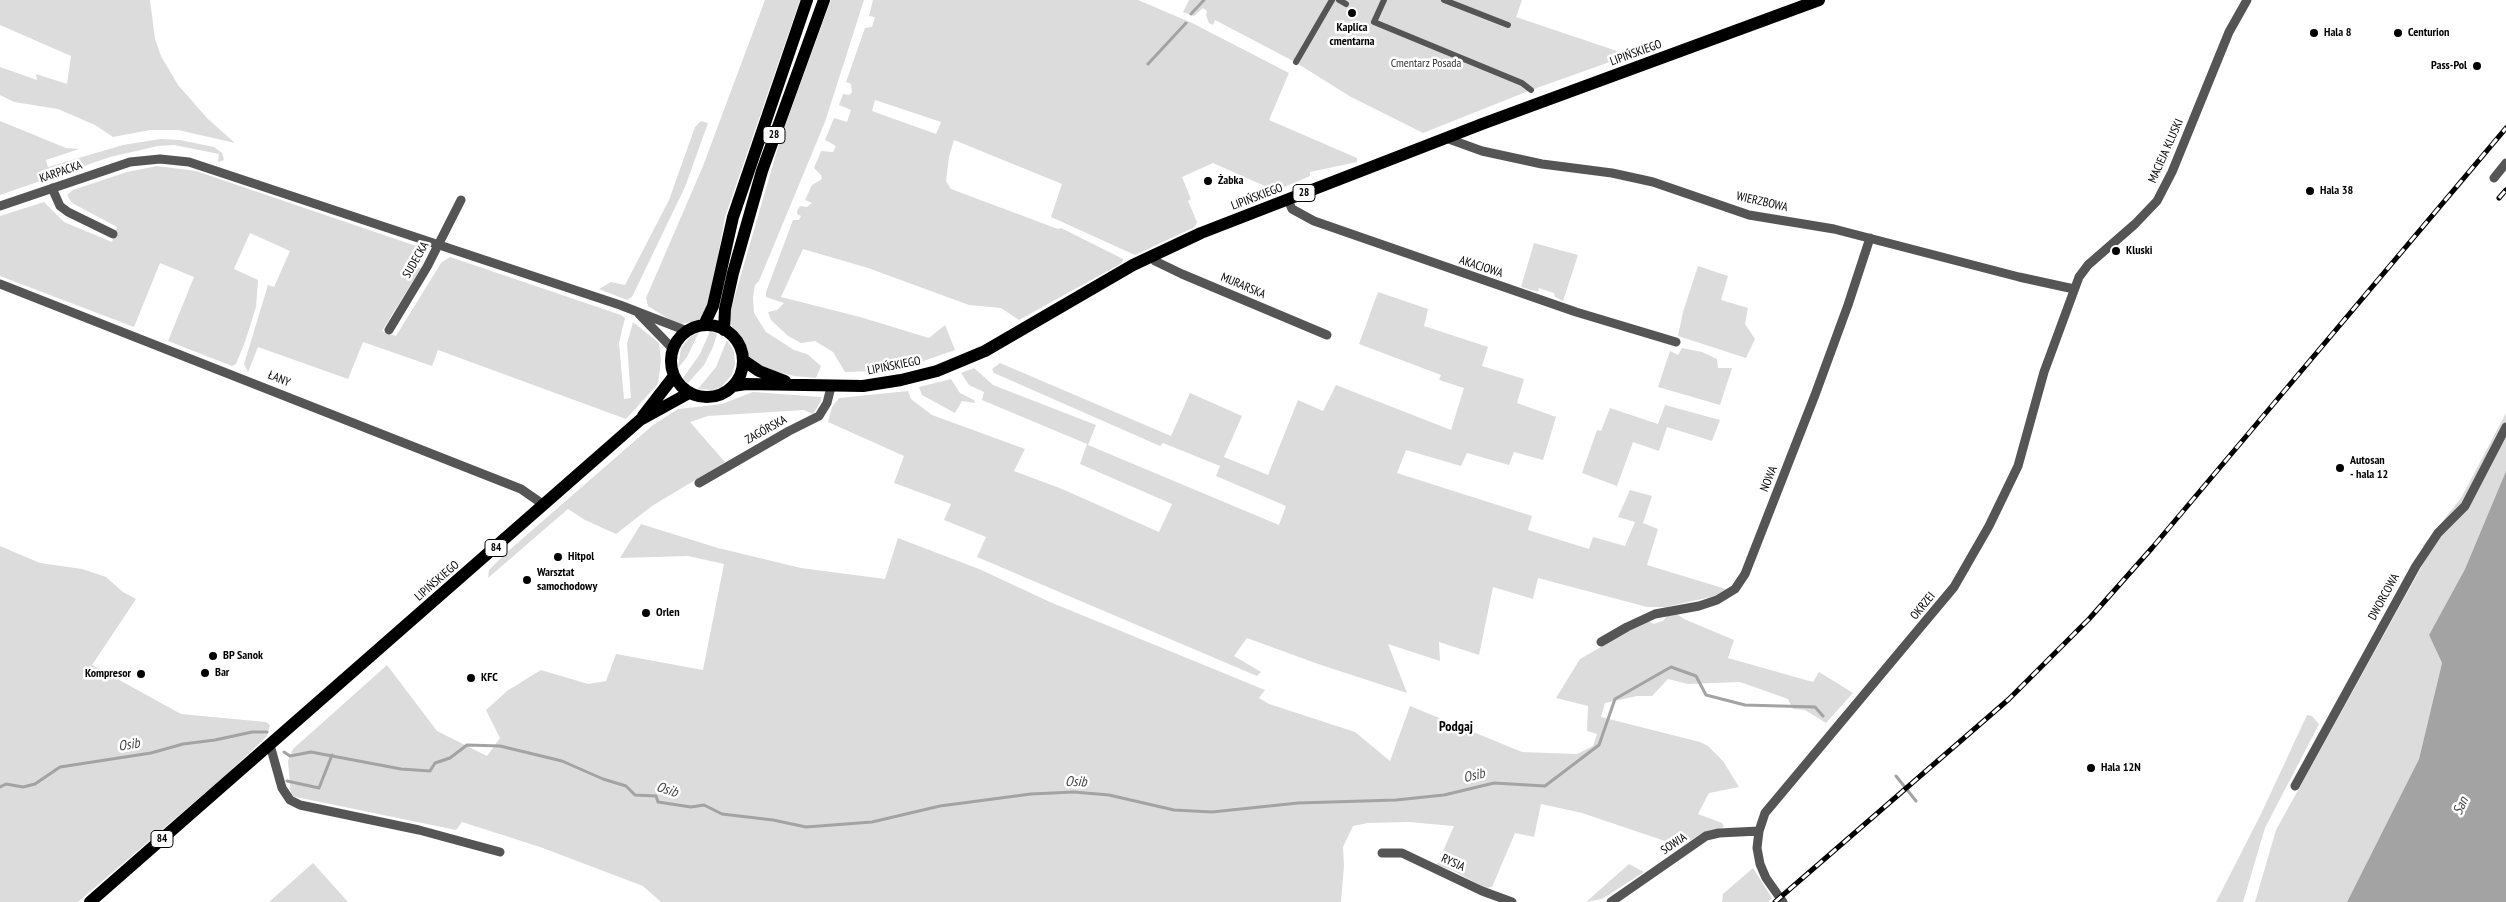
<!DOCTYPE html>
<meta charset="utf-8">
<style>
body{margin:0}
canvas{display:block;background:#fff}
</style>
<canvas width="2506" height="902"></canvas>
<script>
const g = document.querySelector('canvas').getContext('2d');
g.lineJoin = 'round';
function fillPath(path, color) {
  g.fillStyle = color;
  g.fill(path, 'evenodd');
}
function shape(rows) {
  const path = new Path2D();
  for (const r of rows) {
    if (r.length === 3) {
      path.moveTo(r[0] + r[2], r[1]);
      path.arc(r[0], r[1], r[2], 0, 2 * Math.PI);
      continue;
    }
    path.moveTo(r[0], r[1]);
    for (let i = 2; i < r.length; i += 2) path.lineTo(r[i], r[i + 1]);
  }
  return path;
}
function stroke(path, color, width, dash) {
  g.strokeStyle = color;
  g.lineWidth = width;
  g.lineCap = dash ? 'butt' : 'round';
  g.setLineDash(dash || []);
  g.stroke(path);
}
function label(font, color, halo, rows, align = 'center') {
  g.font = font + ' "PT Sans Narrow",sans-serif';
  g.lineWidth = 5;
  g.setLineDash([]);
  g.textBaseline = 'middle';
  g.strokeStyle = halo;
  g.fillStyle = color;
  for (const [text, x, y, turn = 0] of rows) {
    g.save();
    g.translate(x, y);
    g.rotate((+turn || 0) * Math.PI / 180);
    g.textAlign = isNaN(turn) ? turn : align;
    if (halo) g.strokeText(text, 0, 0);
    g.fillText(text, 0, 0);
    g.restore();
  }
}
const green = shape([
 [0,0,150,0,155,39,161,56,178,85,208,119,235,143,178,130,150,130,113,137,95,125,58,109,14,102,0,95,0,67,37,80,36,74,67,84,71,56,0,25],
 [765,0,800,0,725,217,710,301,703,316,698,320,682,324,675,323,648,306,646,298,703,166],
 [831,0,864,0,825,122,759,281,755,285,753,297,754,313,766,332,794,350,807,354,821,366,816,378,794,376,762,368,749,357,742,340,732,327,729,316,781,137],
 [873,0,1138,0,1192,23,1289,73,1269,120,1357,158,1357,162,1310,172,1310,176,1282,188,1267,187,1213,163,1182,177,1191,199,1188,201,1197,222,1195,227,1135,255,1051,217,1062,184,954,140,949,157,946,181,951,189,1058,229,1061,228,1123,259,1122,263,1019,320,1001,308,969,305,868,268,803,249,781,297,860,317,929,338,945,325,955,350,912,365,874,371,845,372,833,352,815,341,801,343,788,336,771,320,768,312,777,310,784,303,766,297,766,292,793,220,799,220,801,216,797,214,797,211,800,206,807,207,812,203,805,200,812,185,822,179,821,175,814,168,821,151,833,152,836,146,825,140,834,118,847,122,851,110,839,105,843,94,849,95,852,92,851,84,846,82,865,28,872,27,875,17,869,16],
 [875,100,941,122,936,134,872,111],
 [1189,0,1522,0,1516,17,1623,53,1621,58,1531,90,1423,133,1351,97,1295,62,1215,20,1213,25,1209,23,1206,15,1207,11,1203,8,1194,16,1183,12],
 [0,121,66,148,79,149,46,160,48,167,123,145,160,139,180,140,214,147,222,153,224,160,218,162,219,154,174,145,158,146,110,157,0,195],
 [701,121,708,123,685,187,632,297,627,300,599,289,611,282,625,285,669,200,695,127],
 [157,166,196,171,419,247,424,256,418,267,421,268,382,331,396,336,441,263,450,257,621,315,625,318,619,343,624,399,631,398,627,344,633,322,659,343,661,360,658,384,626,419,438,350,432,366,363,342,348,379,258,347,248,372,244,364,268,285,274,287,290,251,250,233,234,269,258,280,256,307,245,342,236,364,232,366,168,341,194,277,160,263,134,327,0,276,0,216,44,202,64,222,112,242,117,227,72,203,67,195,73,190,127,172],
 [1534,243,1578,255,1563,301,1555,297,1554,293,1539,288,1538,292,1521,287],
 [1698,266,1728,276,1721,300,1748,308,1745,324,1755,339,1746,358,1678,336,1683,312],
 [1378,292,1428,309,1424,326,1488,347,1482,366,1524,379,1517,403,1556,417,1543,460,1514,452,1509,465,1467,453,1461,466,1406,450,1397,473,1532,516,1528,530,1589,549,1593,537,1625,546,1635,522,1618,517,1630,490,1652,496,1643,523,1658,529,1647,565,1726,589,1715,596,1666,607,1647,607,1538,578,1533,599,1493,587,1479,655,1439,642,1440,661,1388,644,1407,693,1318,664,1247,638,1234,656,1261,672,1257,676,977,557,986,537,944,520,951,504,894,483,904,456,828,422,832,407,839,398,908,391,911,399,932,415,1025,449,1014,471,1062,489,1159,532,1172,504,1080,464,1087,444,982,400,984,392,969,385,961,373,974,368,993,385,1096,425,1088,445,1279,525,1286,506,1216,476,1220,466,1163,443,1160,446,994,373,992,369,1000,363,1171,436,1190,393,1242,416,1224,457,1268,475,1298,400,1323,411,1336,385,1451,430,1464,388,1439,380,1441,375,1359,344],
 [710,331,717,334,713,347,704,365,688,383,683,378,700,354],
 [699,332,687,357,678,368,681,348,690,337],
 [727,340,734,351,735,364,732,375,721,387,713,390,698,389,716,367],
 [1682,348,1702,352,1717,359,1718,368,1732,368,1720,405,1658,387,1670,351,1678,355],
 [951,379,960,393,974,400,975,403,962,401,955,413,922,395,919,387],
 [753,392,821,397,821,401,813,414,804,410,708,416,690,422,725,462,652,506,616,534,585,520,568,509,488,578,489,570,506,553,653,425,678,409,722,404],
 [1665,405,1720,420,1712,441,1667,427,1659,451,1633,442,1617,486,1582,473,1597,430,1601,431,1610,408,1658,424],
 [2506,413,2506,471,2465,569,2429,635,2442,663,2419,759,2347,902,2255,902,2276,830,2427,557,2423,546,2461,498],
 [641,524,718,548,801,568,885,579,898,538,979,569,1050,602,1265,690,1259,698,1269,704,1355,732,1390,761,1410,706,1522,752,1577,754,1593,746,1597,734,1587,731,1588,706,1556,698,1580,659,1648,620,1653,624,1663,621,1668,615,1677,614,1684,619,1734,640,1728,658,1813,682,1819,672,1853,693,1826,723,1805,710,1793,709,1788,699,1740,682,1688,684,1668,679,1652,696,1637,696,1605,703,1601,717,1700,742,1708,746,1723,761,1739,787,1709,793,1698,814,1722,823,1724,827,1701,834,1675,850,1669,843,1662,840,1582,813,1541,804,1534,837,1515,833,1492,887,1485,888,1454,871,1437,865,1454,826,1408,822,1368,823,1353,826,1343,847,1344,866,1341,902,661,902,643,886,540,847,462,822,456,830,291,796,288,761,293,749,387,665,437,731,487,756,500,738,486,710,507,691,541,670,588,684,606,681,616,654,703,670,724,564,688,556,620,558],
 [0,546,40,563,82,569,106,577,123,592,136,599,92,665,181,714,266,722,270,725,267,736,227,774,78,902,0,902],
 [2307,715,2312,716,2319,724,2265,828,2243,902,2216,902,2261,814],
 [313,863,348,902,269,902],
 [1629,864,1644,872,1602,899,1586,902],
 [1753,868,1772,898,1768,902,1722,902,1723,894]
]);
const water = shape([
 [2506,471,2506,902,2347,902,2419,759,2442,663,2429,635,2465,569]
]);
const stream = shape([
 [1191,14,1204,0],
 [1148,64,1186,23],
 [284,752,290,756,311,752,401,769,430,771,435,763,450,758,467,745,500,746,562,761,603,779,626,786,635,795,656,796,658,802,691,807,704,805,722,814,773,820,806,827,872,822,940,806,1031,794,1074,792,1109,795,1174,810,1212,812,1298,803,1396,800,1444,795,1494,783,1545,786,1599,745,1615,699,1671,667,1696,676,1706,695,1745,705,1815,707,1823,716],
 [1896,776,1916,801],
 [287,781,319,788,332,755],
 [0,787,6,784,23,787,35,784,60,767,151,753,183,744,215,740,252,732,267,732]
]);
const pedestrian = shape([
 [1339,0,1346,4],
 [1384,0,1374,22,1522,83,1531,90],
 [1444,0,1508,25],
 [1296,62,1332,0]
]);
const minor = shape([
 [1446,138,1482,151,1542,164,1612,173,1653,182,1749,215,1834,229,2019,277,2074,289],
 [2494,178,2506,163],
 [52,188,60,206,68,212,113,234],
 [1288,200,1292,209,1314,221,1576,312,1676,342],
 [0,206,130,162,160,159,189,162,620,305,687,331],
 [1152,255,1155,261,1182,274,1327,335],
 [0,284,521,489,544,505],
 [639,314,673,349],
 [389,330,427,267,461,200],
 [699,483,789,431,819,416,827,403,831,387],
 [1601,642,1627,627,1655,614,1699,606,1717,600,1735,589,1745,574,1815,395,1848,305,1870,238],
 [270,745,282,788,290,800,300,805,419,830,500,852],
 [2295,786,2416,566,2438,533,2465,506,2506,427],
 [1382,853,1402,853,1482,891,1512,902],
 [1611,902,1706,836,1719,833,1759,831],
 [1783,902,1766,878,1760,864,1757,848,1759,831,1765,813,1954,587,1989,526,2018,466,2044,372,2079,277,2088,265,2135,224,2157,201,2172,172,2229,32,2247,0]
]);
const primary = shape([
 [707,361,36],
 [704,325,713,306,733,217,807,0],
 [724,330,725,309,733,273,762,171,824,0],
 [743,360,759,371,785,381],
 [733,386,746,384,863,386,901,380,937,371,985,351,1133,265,1201,233,1482,124,1819,0],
 [643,416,674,376],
 [90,902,640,420,689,393]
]);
const rail = shape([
 [2499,198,2506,190],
 [1775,902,2009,699,2089,619,2152,548,2506,128]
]);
const markers = [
 [1352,13,5,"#000"],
 [2314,33,5,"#000"],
 [2398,33,5,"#000"],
 [2477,66,5,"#000"],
 [1208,181,5,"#000"],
 [2310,191,5,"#000"],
 [2116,251,5,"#000"],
 [2340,468,5,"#000"],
 [558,557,5,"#000"],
 [527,580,5,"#000"],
 [646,613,5,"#000"],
 [213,656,5,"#000"],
 [205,673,5,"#000"],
 [141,674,5,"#000"],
 [471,678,5,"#000"],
 [2091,768,5,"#000"]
];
const shields = [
 [774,135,22],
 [1304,193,22],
 [496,548,22],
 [162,839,22]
];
const shieldNames = [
 ["28",774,135],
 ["28",1304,193],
 ["84",496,548],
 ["84",162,839]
];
const poiNames = [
 ["Kaplica",1352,28,"center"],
 ["cmentarna",1352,42,"center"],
 ["Hala 8",2324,33],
 ["Centurion",2408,33],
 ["Pass-Pol",2467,66,"right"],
 ["Żabka",1218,181],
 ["Hala 38",2320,191],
 ["Kluski",2126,251],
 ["Autosan",2350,461],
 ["- hala 12",2350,475],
 ["Hitpol",568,557],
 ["Warsztat",537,573],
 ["samochodowy",537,587],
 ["Orlen",656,613],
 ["BP Sanok",223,656],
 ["Bar",215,673],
 ["Kompresor",131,674,"right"],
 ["KFC",481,678],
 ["Hala 12N",2101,768]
];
const streetNames = [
 ["LIPIŃSKIEGO",1636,53,-20],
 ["MACIEJA KLUSKI",2166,151,-66],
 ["KARPACKA",61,172,-19],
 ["LIPIŃSKIEGO",1257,197,-21],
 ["WIERZBOWA",1762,202,13],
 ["SUDECKA",416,260,-60],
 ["AKACJOWA",1481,267,18],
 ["MURARSKA",1243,286,23],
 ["LIPIŃSKIEGO",894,366,-11],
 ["ŁANY",279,379,22],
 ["ZAGÓRSKA",766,430,-29],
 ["NOWA",1769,479,-68],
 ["LIPIŃSKIEGO",437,581,-41],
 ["DWORCOWA",2384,597,-61],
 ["OKRZEI",1923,606,-51],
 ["SOWIA",1674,844,-34],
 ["RYSIA",1453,863,25]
];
const parkNames = [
 ["Cmentarz Posada",1426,64]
];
const neighbourhoodNames = [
 ["Podgaj",1456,727]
];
const waterNames = [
 ["Osib",129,745,-9],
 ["Osib",1474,776,-13],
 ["Osib",1076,782,2],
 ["Osib",667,790,18],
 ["San",2461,806,-65]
];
fillPath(green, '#dcdcdc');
fillPath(water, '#a3a3a3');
stroke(stream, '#a3a3a3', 3);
stroke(pedestrian, '#555', 6);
stroke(minor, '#555', 9);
stroke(primary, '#000', 12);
stroke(rail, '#000', 5);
stroke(rail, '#fff', 3, [9]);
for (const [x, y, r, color] of markers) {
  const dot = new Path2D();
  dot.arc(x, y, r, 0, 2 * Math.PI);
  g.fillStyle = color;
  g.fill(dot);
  stroke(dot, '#fff', 2);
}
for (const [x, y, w] of shields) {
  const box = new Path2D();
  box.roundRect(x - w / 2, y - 8.5, w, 17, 4);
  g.fillStyle = '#fff';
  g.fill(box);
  stroke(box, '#000', 1);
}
label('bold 11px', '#000', null, shieldNames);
label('bold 12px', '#000', '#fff', poiNames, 'left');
label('12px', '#000', '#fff', streetNames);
label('12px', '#333', '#fff', parkNames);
label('bold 14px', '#000', '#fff', neighbourhoodNames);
label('italic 14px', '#444', '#fff', waterNames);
</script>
